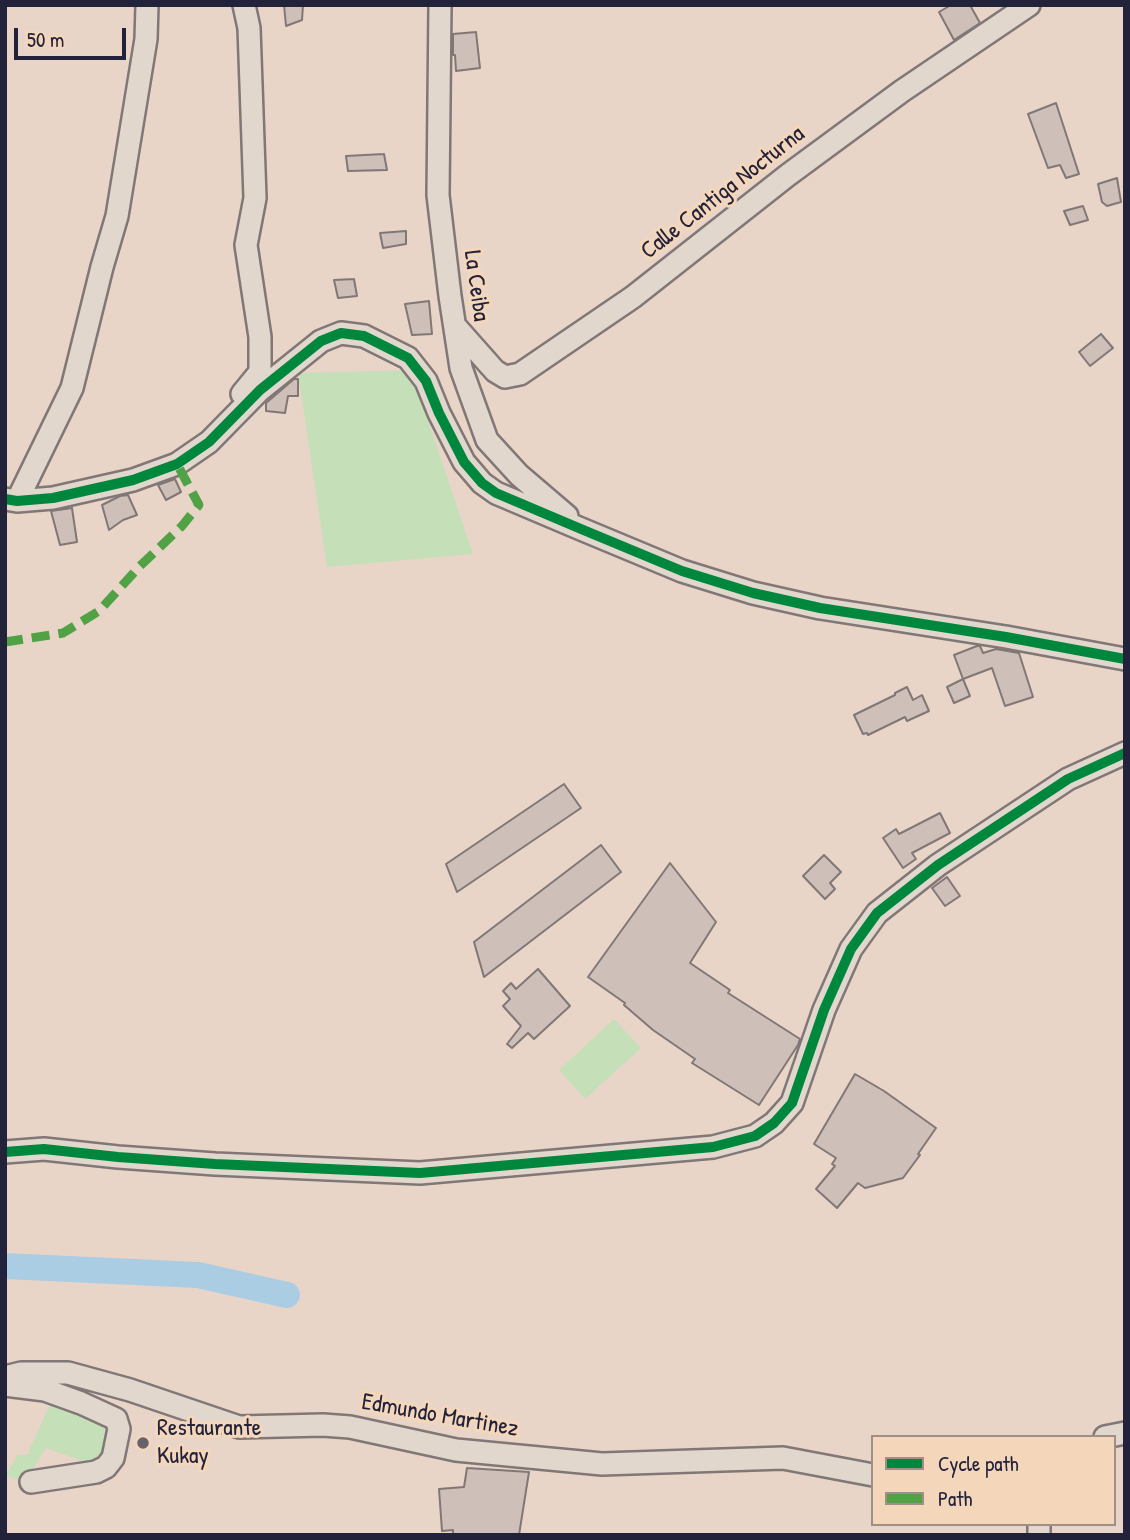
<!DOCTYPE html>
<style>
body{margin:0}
#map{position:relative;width:1130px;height:1540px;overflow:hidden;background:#e8d5c8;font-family:"Patrick Hand",sans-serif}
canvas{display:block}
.frame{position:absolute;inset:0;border:7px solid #22223b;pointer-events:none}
.legend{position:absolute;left:871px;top:1435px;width:245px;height:91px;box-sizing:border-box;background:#f4d7bb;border:2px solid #a08f88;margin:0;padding:9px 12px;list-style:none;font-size:21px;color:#22223b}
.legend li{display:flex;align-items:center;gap:14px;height:35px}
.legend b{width:35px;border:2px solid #a08f88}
.scale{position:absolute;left:14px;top:28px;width:112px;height:32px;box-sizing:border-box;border:4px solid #22223b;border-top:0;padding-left:9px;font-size:21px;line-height:24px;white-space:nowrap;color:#22223b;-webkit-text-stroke:5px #f4d7bb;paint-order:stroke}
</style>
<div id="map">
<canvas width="1130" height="1540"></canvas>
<div class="frame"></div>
<ul class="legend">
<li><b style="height:9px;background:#00873e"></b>Cycle path</li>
<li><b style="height:9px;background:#50a245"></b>Path</li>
</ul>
<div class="scale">50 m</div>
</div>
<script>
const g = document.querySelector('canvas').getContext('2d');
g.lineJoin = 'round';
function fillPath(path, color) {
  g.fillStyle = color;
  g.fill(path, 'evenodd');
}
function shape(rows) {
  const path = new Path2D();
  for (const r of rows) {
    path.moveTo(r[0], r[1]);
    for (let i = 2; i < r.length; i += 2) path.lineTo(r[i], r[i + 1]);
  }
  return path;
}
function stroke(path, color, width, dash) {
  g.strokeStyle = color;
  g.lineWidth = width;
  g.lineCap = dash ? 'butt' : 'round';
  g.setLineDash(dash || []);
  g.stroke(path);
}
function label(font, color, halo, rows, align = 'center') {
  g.font = font + ' "Patrick Hand",sans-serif';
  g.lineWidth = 6;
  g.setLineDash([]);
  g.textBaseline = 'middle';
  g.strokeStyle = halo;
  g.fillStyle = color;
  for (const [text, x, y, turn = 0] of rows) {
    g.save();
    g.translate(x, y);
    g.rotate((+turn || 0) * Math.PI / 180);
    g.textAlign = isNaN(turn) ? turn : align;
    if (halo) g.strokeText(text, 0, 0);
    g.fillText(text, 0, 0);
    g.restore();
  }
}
const green = shape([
 [411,370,473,554,327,567,298,373],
 [614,1019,641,1048,585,1099,559,1070],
 [53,1398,115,1424,97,1466,46,1448,24,1483,5,1475,18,1455,27,1455]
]);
const river = shape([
 [5,1266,198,1275,287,1295]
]);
const building = shape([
 [284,5,303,5,302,20,286,26,284,5],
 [951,5,970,5,980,23,954,40,939,12,951,5],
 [476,32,480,68,456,71,455,55,453,55,453,34,476,32],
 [1056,103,1079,174,1066,178,1060,165,1048,168,1028,114,1056,103],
 [384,154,387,170,348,171,346,156,384,154],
 [1117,178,1121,202,1107,206,1102,202,1098,184,1117,178],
 [1083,206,1088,220,1070,225,1064,211,1083,206],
 [406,231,406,244,383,248,380,233,406,231],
 [354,279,357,296,338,298,334,280,354,279],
 [429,301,432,334,412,335,405,304,429,301],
 [1101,334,1113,348,1090,366,1079,352,1101,334],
 [294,379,298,379,298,396,288,396,285,413,266,411,266,403,294,379],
 [175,479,181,492,166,500,158,485,175,479],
 [128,495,137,515,123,520,109,530,102,505,120,496,128,495],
 [72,508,77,542,60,545,51,511,72,508],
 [977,646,980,646,983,653,996,649,1019,653,1033,697,1005,706,992,668,963,679,954,655,977,646],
 [963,679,970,696,954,703,947,687,963,679],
 [907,687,913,700,922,695,929,711,907,721,905,717,868,735,867,733,863,734,854,715,895,695,895,693,907,687],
 [564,784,581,808,457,892,446,864,564,784],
 [940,813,950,833,912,853,916,859,903,868,883,838,896,829,899,834,940,813],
 [601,845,621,872,484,977,474,942,601,845],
 [824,855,841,872,830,883,835,889,825,899,803,876,824,855],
 [670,863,716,922,690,963,730,990,728,993,800,1039,798,1045,759,1105,692,1063,695,1059,653,1030,624,1005,625,1003,588,977,670,863],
 [947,877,960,896,945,906,932,888,947,877],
 [538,969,570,1006,534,1039,528,1033,512,1048,507,1044,521,1026,503,1006,510,999,503,991,511,983,516,989,538,969],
 [855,1074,884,1091,936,1128,918,1154,920,1155,903,1178,865,1188,858,1183,837,1208,816,1189,835,1166,832,1164,836,1158,814,1144,855,1074],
 [467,1468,529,1472,519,1535,453,1535,453,1530,442,1531,439,1489,464,1487,467,1468]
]);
const minor = shape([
 [440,5,438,195,450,296,461,368,487,440,519,475,567,516],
 [456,327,495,371,505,377,520,374,633,297,788,175,902,91,1029,5],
 [242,394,260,372,260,337,246,245,255,198,249,28,244,5],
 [5,499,17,501,53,498,133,480,177,464,209,442,260,390,321,341,341,333,364,336,408,358,426,381,439,413,464,462,482,483,496,493,581,529,682,571,753,593,820,608,1006,637,1125,659],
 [17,501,72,388,102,267,117,216,146,39,147,5],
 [5,1152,44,1149,118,1157,215,1164,420,1173,713,1147,755,1136,774,1123,792,1103,824,1010,851,949,877,913,938,865,1068,779,1125,753],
 [5,1377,21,1373,68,1373,130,1390,239,1427,323,1425,350,1427,456,1450,602,1464,783,1458,873,1475],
 [5,1385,45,1390,81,1403,116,1419,119,1429,113,1458,106,1467,96,1472,31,1482],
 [1105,1437,1125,1433],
 [1039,1535,1039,1524]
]);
const quiet = shape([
 [5,642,63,633,99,611,139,567,182,526,199,505,177,464]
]);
const cycleway = shape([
 [5,499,17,501,53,498,133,480,177,464,209,442,260,390,321,341,341,333,364,336,408,358,426,381,439,413,464,462,482,483,496,493,581,529,682,571,753,593,820,608,1006,637,1125,659],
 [5,1152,44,1149,118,1157,215,1164,420,1173,713,1147,755,1136,774,1123,792,1103,824,1010,851,949,877,913,938,865,1068,779,1125,753]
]);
const markers = [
 [143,1443,7,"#67616c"]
];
const streetNames = [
 ["Calle Cantiga Nocturna",723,193,-38],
 ["La Ceiba",476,286,82],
 ["Edmundo Martinez",440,1416,10]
];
const poiNames = [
 ["Restaurante",157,1429],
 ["Kukay",157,1457]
];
fillPath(green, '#c5dfb9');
stroke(river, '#abcde4', 26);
fillPath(building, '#cfbfb9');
stroke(building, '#807776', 2);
stroke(minor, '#807776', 26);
stroke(minor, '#e2d7cd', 21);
stroke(quiet, '#50a245', 9, [18, 9]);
stroke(cycleway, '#00873e', 10);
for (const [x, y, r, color] of markers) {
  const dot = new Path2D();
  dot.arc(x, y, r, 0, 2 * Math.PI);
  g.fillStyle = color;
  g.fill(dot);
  stroke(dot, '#f4d7bb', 2.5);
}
label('24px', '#22223b', '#f4d7bb', streetNames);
label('24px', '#22223b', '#f4d7bb', poiNames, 'left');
</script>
